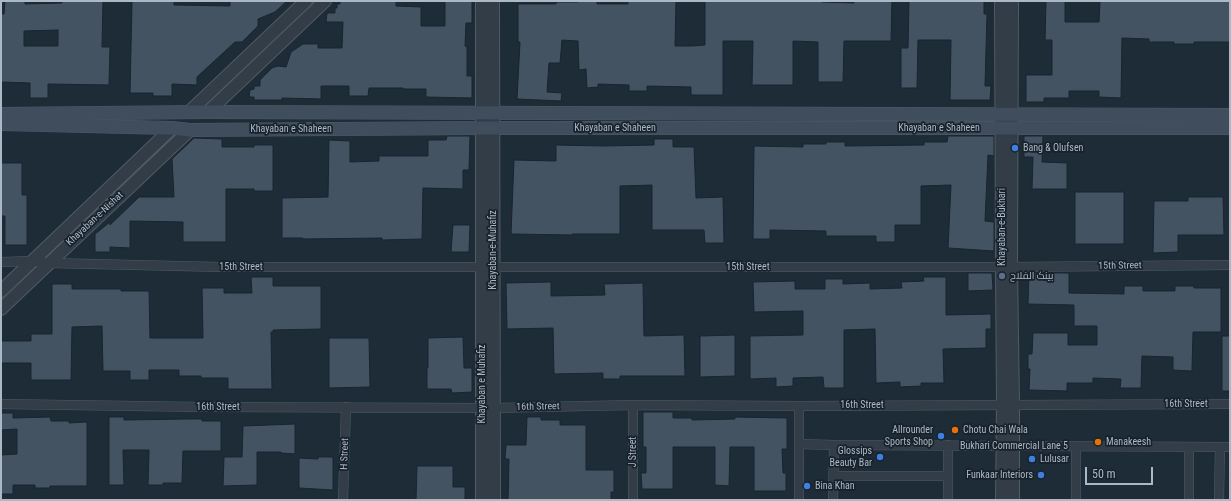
<!DOCTYPE html>
<meta charset="utf-8">
<style>
body{margin:0}
#map{position:relative;width:1231px;height:501px;overflow:hidden;background:#1e2c38;font-family:"Roboto Condensed",sans-serif}
canvas{display:block}
.frame{position:absolute;inset:0;border:2px solid #acb8c5;pointer-events:none}
.scale{position:absolute;left:1085px;top:467px;width:68px;height:18px;box-sizing:border-box;border:2px solid #acb8c5;border-top:0;padding-left:5px;font-size:12px;line-height:14px;white-space:nowrap;color:#acb8c5;-webkit-text-stroke:3px #17222c;paint-order:stroke}
</style>
<div id="map">
<canvas width="1231" height="501"></canvas>
<div class="frame"></div>
<div class="scale">50 m</div>
</div>
<script>
const g = document.querySelector('canvas').getContext('2d');
g.lineJoin = 'round';
function fillPath(path, color) {
  g.fillStyle = color;
  g.fill(path, 'evenodd');
}
function shape(rows) {
  const path = new Path2D();
  for (const r of rows) {
    path.moveTo(r[0], r[1]);
    for (let i = 2; i < r.length; i += 2) path.lineTo(r[i], r[i + 1]);
  }
  return path;
}
function stroke(path, color, width, dash) {
  g.strokeStyle = color;
  g.lineWidth = width;
  g.lineCap = dash ? 'butt' : 'round';
  g.setLineDash(dash || []);
  g.stroke(path);
}
function label(font, color, halo, rows, align = 'center') {
  g.font = font + ' "Roboto Condensed",Cairo,sans-serif';
  g.lineWidth = 3.5;
  g.setLineDash([]);
  g.textBaseline = 'middle';
  g.strokeStyle = halo;
  g.fillStyle = color;
  for (const [text, x, y, turn = 0] of rows) {
    g.save();
    g.translate(x, y);
    g.rotate((+turn || 0) * Math.PI / 180);
    g.textAlign = isNaN(turn) ? turn : align;
    if (halo) g.strokeText(text, 0, 0);
    g.fillText(text, 0, 0);
    g.restore();
  }
}
const building = shape([
 [5,1,25,1,25,4,62,3,62,1,103,1,102,47,110,47,109,85,48,84,48,98,30,98,30,83,1,82,1,14,4,14,5,1],
 [58,30,58,46,24,46,24,31,58,30],
 [132,1,174,1,174,5,230,6,230,1,287,1,275,12,258,19,258,26,242,42,235,42,197,77,197,85,172,84,172,96,153,96,153,93,130,93,132,1],
 [340,1,396,1,396,6,421,7,421,26,445,26,445,1,472,1,472,23,466,23,465,46,467,47,467,76,472,76,472,98,426,97,426,89,403,89,403,88,369,88,368,96,349,96,349,86,321,86,321,99,282,98,282,100,254,100,254,97,249,97,250,90,254,89,254,86,260,86,260,80,272,68,278,66,286,67,291,52,303,44,318,44,318,48,342,48,343,22,326,22,327,13,335,13,335,8,337,8,337,4,340,4,340,1],
 [578,1,597,1,597,4,628,4,628,1,676,1,675,46,692,46,705,45,705,1,822,1,822,2,854,3,854,1,892,1,891,41,844,41,843,82,818,82,818,42,793,41,793,85,752,85,753,41,723,41,723,95,691,95,691,87,647,86,647,91,629,91,629,85,598,84,598,87,587,88,586,69,579,70,578,41,562,40,560,63,549,63,547,92,562,93,561,101,517,99,520,42,518,42,518,4,556,4,556,2,578,2,578,1],
 [909,1,984,1,984,14,987,14,985,86,991,86,990,100,950,100,951,40,918,40,917,88,901,88,901,48,908,48,909,1],
 [1046,1,1065,1,1065,22,1099,22,1100,1,1230,1,1230,42,1194,42,1194,44,1174,44,1174,42,1149,42,1149,39,1122,38,1121,98,1099,97,1099,91,1069,91,1069,98,1044,98,1044,102,1026,102,1026,75,1052,75,1052,40,1045,40,1046,1],
 [447,136,470,136,469,170,463,170,463,189,423,188,422,239,382,240,382,238,303,239,303,238,282,238,282,198,328,197,329,140,350,141,350,162,379,161,379,156,428,156,428,140,446,140,447,136],
 [948,136,994,136,994,156,988,155,985,221,994,222,994,251,948,248,951,185,921,186,921,225,895,225,895,242,876,242,876,236,826,236,826,231,770,230,770,239,753,239,754,146,803,147,803,144,826,144,826,142,845,142,845,146,924,145,924,142,947,142,948,136],
 [1024,136,1043,136,1042,162,1067,163,1067,189,1032,189,1033,157,1024,157,1024,136],
 [194,138,222,139,222,147,254,147,254,145,273,145,273,191,254,191,254,189,226,189,226,242,183,242,183,222,130,221,130,248,110,247,110,252,95,252,95,234,110,222,110,225,139,197,174,197,172,159,194,138],
 [654,139,673,139,673,147,694,147,696,198,723,197,724,243,705,243,704,230,652,230,652,185,620,186,620,234,572,234,572,235,511,234,514,160,556,161,556,145,604,146,654,145,654,139],
 [1,163,22,163,22,195,27,195,27,245,5,245,5,216,1,216,1,163],
 [1075,192,1124,192,1124,244,1075,244,1075,192],
 [1188,197,1223,197,1224,235,1178,235,1178,252,1153,253,1154,201,1188,201,1188,197],
 [453,225,470,225,469,252,451,252,453,225],
 [968,273,992,273,993,290,968,291,968,273],
 [1029,273,1069,273,1069,293,1124,294,1124,286,1143,286,1143,291,1175,291,1175,286,1194,286,1194,288,1221,288,1221,332,1193,332,1192,371,1173,370,1173,357,1142,356,1141,388,1120,388,1121,379,1093,378,1093,383,1067,383,1067,391,1029,390,1030,369,1028,369,1028,354,1032,354,1033,333,1068,333,1068,345,1097,345,1097,326,1074,326,1074,305,1028,304,1029,273],
 [251,277,273,277,273,286,321,286,321,329,273,330,273,332,271,332,272,389,228,389,228,378,201,378,201,376,179,376,179,370,149,370,149,380,130,380,130,371,103,371,102,326,72,327,71,380,31,380,31,363,1,363,1,341,31,341,31,334,52,334,52,284,72,284,72,289,121,289,121,291,149,291,150,338,203,338,202,288,224,288,224,293,252,293,251,277],
 [923,277,946,277,946,315,991,314,991,329,986,329,986,348,943,349,944,383,921,383,921,386,900,387,900,382,876,383,875,329,844,330,844,388,824,388,823,377,793,378,793,386,776,387,776,378,750,379,750,336,803,335,803,311,754,312,753,282,795,281,795,289,825,289,825,279,843,279,843,284,870,283,870,289,902,288,901,282,924,281,923,277],
 [551,282,551,296,605,295,604,284,643,283,644,336,684,335,685,376,620,376,620,379,603,379,603,373,554,374,553,328,507,329,506,283,551,282],
 [735,335,735,376,700,377,700,336,735,335],
 [1222,336,1230,336,1230,391,1222,391,1222,336],
 [463,337,464,368,472,368,472,392,452,393,451,389,427,389,427,368,428,368,428,338,463,337],
 [329,338,369,338,370,387,329,388,329,338],
 [643,412,673,412,673,418,692,418,692,420,735,419,735,417,787,418,787,449,782,449,783,473,786,473,786,491,754,491,754,447,730,447,729,486,715,485,715,447,673,447,673,489,642,489,641,473,646,473,646,447,643,447,643,412],
 [1,413,13,413,13,418,50,417,51,421,69,421,69,423,87,422,87,486,50,486,50,488,35,488,35,485,13,485,13,494,1,494,1,455,17,454,17,429,1,430,1,413],
 [109,417,124,417,124,420,187,419,202,419,202,421,221,421,221,451,183,451,182,483,163,483,163,485,148,485,149,450,123,450,124,485,109,485,109,417],
 [527,417,541,417,541,420,560,420,560,425,586,425,586,470,614,470,614,492,611,492,611,500,508,500,509,459,505,459,506,445,526,445,527,417],
 [295,424,295,454,281,453,281,452,257,452,257,485,223,486,224,457,242,457,243,426,295,424],
 [318,457,333,457,333,490,299,488,299,458,318,459,318,457],
 [417,466,453,466,453,487,465,487,465,500,416,500,417,466]
]);
const minor = shape([
 [1,262,32,261,49,263,221,267,482,267],
 [494,267,1002,267],
 [1011,267,1230,265],
 [1,404,203,407,482,408],
 [633,405,633,500],
 [494,408,633,405,799,406,1230,404],
 [799,444,834,445,1230,447],
 [1189,447,1189,500],
 [834,476,948,476],
 [343,500,346,407],
 [799,500,799,406],
 [833,500,834,445],
 [948,500,948,445],
 [1076,500,1076,446],
 [1219,500,1220,447]
]);
const tertiary = shape([
 [482,1,482,500],
 [493,1,494,500],
 [1001,1,1002,267,1003,405,1002,500],
 [1012,1,1011,267,1013,405,1013,500],
 [189,112,306,1],
 [208,112,325,1],
 [1,291,172,128],
 [1,309,190,130]
]);
const secondary = shape([
 [1,114,204,112,1230,115],
 [1,124,172,128,190,130,483,128,1230,128]
]);
const markers = [
 [1015,148,4,"#3f7fe0"],
 [1002,276,4,"#5c6f8a"],
 [955,430,4,"#e8710a"],
 [941,436,4,"#3f7fe0"],
 [1098,442,4,"#e8710a"],
 [880,457,4,"#3f7fe0"],
 [1032,459,4,"#3f7fe0"],
 [1041,475,4,"#3f7fe0"],
 [807,486,4,"#3f7fe0"]
];
const streetNames = [
 ["Khayaban e Shaheen",615,128],
 ["Khayaban e Shaheen",939,128],
 ["Khayaban e Shaheen",291,129],
 ["Khayaban-e-Nishat",95,219,-43],
 ["Khayaban-e-Bukhari",1002,227,-90],
 ["Khayaban-e-Muhafiz",493,250,-90],
 ["15th Street",1120,266,-1],
 ["15th Street",241,267],
 ["15th Street",748,267],
 ["Khayaban e Muhafiz",482,384,-90],
 ["16th Street",1186,404],
 ["16th Street",862,405],
 ["16th Street",218,407],
 ["16th Street",538,407,-1],
 ["Bukhari Commercial Lane 5",1014,446],
 ["J Street",633,452,-90],
 ["H Street",345,454,-88]
];
const poiNames = [
 ["Bang & Olufsen",1023,148],
 ["بینک الفلاح",1010,276],
 ["Allrounder",933,430,"right"],
 ["Sports Shop",933,442,"right"],
 ["Chotu Chai Wala",963,430],
 ["Manakeesh",1106,442],
 ["Glossips",872,451,"right"],
 ["Beauty Bar",872,463,"right"],
 ["Lulusar",1040,459],
 ["Funkaar Interiors",1033,475,"right"],
 ["Bina Khan",815,486]
];
fillPath(building, '#445362');
stroke(building, '#19242f', 1);
stroke(minor, '#4f5b66', 10);
stroke(tertiary, '#4f5b66', 14);
stroke(secondary, '#4f5b66', 14);
stroke(minor, '#323d48', 9);
stroke(tertiary, '#323d48', 12);
stroke(secondary, '#3f4d5c', 13);
for (const [x, y, r, color] of markers) {
  const dot = new Path2D();
  dot.arc(x, y, r, 0, 2 * Math.PI);
  g.fillStyle = color;
  g.fill(dot);
  stroke(dot, '#17222c', 1.5);
}
label('10px', '#acb8c5', '#17222c', streetNames);
label('10px', '#acb8c5', '#17222c', poiNames, 'left');
</script>
